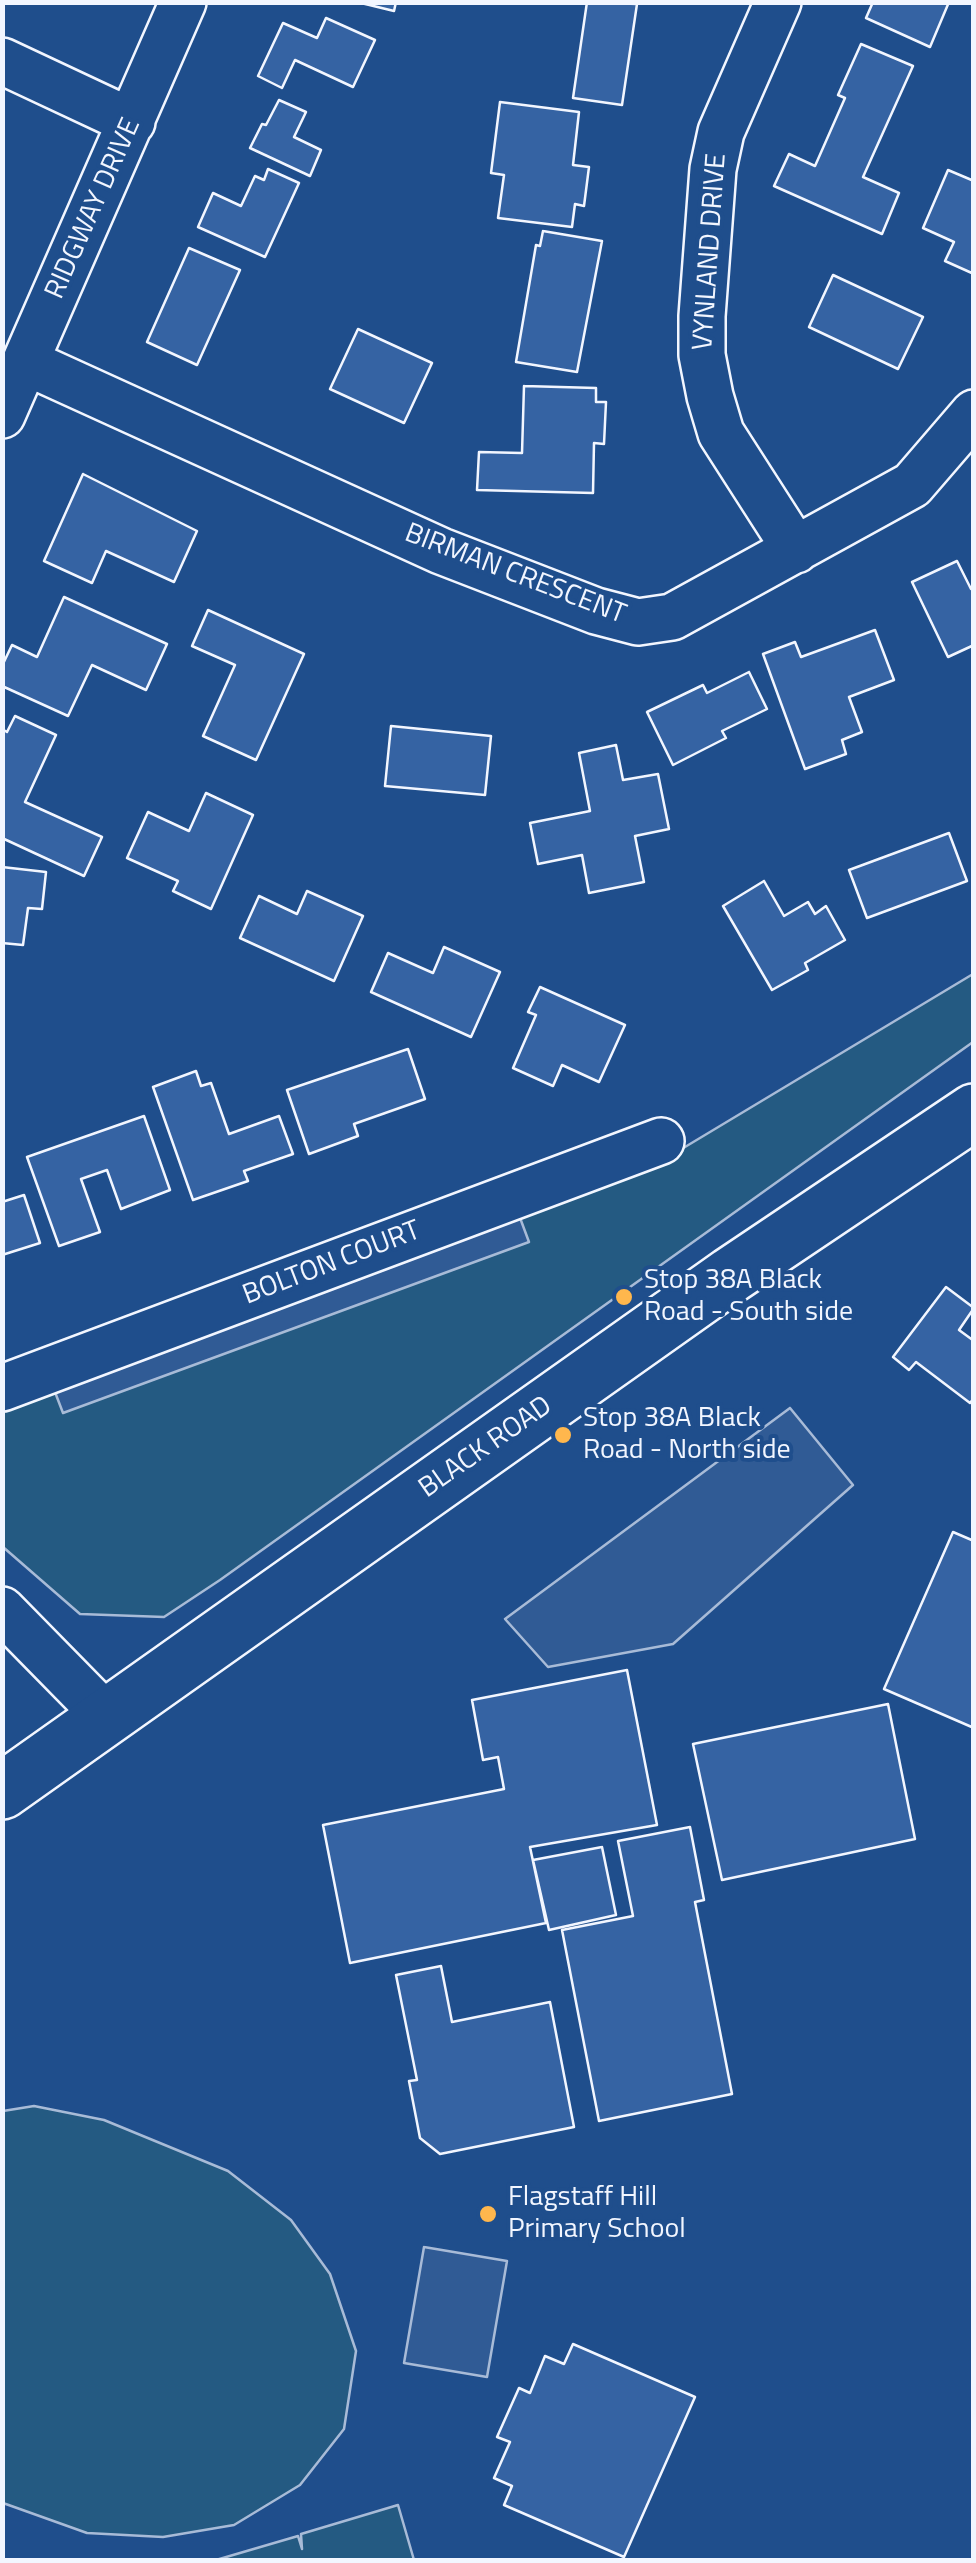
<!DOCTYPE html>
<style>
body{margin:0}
#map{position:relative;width:976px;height:2563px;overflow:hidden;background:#1f4e8c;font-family:"Titillium Web",sans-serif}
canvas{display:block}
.frame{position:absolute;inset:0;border:5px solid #f2f6ff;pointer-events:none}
</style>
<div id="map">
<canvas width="976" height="2563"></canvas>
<div class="frame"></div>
</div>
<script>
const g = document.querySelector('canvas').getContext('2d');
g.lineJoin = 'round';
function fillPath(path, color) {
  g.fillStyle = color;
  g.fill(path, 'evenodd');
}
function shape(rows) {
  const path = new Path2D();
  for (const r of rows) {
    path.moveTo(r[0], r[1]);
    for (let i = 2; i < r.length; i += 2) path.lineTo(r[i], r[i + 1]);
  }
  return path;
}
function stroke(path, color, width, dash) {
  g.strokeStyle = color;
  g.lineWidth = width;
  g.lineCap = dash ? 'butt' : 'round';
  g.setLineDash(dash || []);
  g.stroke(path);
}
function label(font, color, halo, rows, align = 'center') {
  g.font = font + ' "Titillium Web",sans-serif';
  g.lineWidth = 8;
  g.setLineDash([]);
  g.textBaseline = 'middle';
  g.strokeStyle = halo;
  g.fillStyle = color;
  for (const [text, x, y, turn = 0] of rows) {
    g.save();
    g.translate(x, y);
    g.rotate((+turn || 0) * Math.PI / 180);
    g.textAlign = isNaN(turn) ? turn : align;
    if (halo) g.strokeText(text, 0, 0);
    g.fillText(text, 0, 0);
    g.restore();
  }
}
const green = shape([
 [973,974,973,1042,220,1580,164,1617,80,1614,3,1547,2,1402,670,1156,973,974],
 [34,2106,104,2120,228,2171,291,2220,330,2274,356,2351,344,2429,300,2485,234,2525,163,2537,87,2533,3,2503,3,2111,34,2106],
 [398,2505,414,2560,216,2560,298,2536,302,2549,301,2534,398,2505]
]);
const parking = shape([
 [516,1207,529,1242,63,1413,50,1379,516,1207],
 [790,1408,853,1485,673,1644,548,1667,505,1619,790,1408],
 [424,2247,507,2261,487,2377,404,2363,424,2247]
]);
const building = shape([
 [357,2,396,2,394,11,357,2],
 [587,2,637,4,622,105,573,98,587,2],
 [873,2,949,2,930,47,866,18,873,2],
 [326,18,375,40,353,87,295,60,282,88,258,76,283,23,317,38,326,18],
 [861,44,913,66,863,177,899,193,882,234,774,186,789,154,815,166,845,98,838,95,861,44],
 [279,100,306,112,294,137,321,150,310,176,250,148,262,124,266,125,279,100],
 [500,102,579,112,573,165,589,167,584,206,575,204,572,227,498,218,504,175,491,173,500,102],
 [268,169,299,183,265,257,198,227,213,193,241,206,255,176,264,180,268,169],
 [948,170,974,181,974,274,945,261,954,242,923,228,948,170],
 [543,231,602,241,577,372,516,362,536,245,540,246,543,231],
 [189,248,240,270,197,365,147,342,189,248],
 [833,275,923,317,898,369,809,327,833,275],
 [358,329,432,363,404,423,330,389,358,329],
 [524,386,596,388,596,402,606,402,604,444,594,443,593,493,477,490,479,452,522,453,524,386],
 [83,474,197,531,174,582,106,551,92,583,44,561,83,474],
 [957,561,971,589,974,588,974,645,948,657,912,582,957,561],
 [64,597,167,644,146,690,92,665,68,716,2,686,2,666,12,645,37,657,64,597],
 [208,610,304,654,256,760,203,736,235,665,192,646,208,610],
 [875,630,894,680,849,697,862,732,842,740,846,754,805,769,763,654,795,642,801,657,875,630],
 [749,672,767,709,722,731,726,738,673,765,647,712,703,685,707,693,749,672],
 [15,716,56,735,25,802,102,837,84,876,2,838,2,729,7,732,15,716],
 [391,726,491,736,485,795,385,786,391,726],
 [616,745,623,780,658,774,669,829,635,836,644,882,589,893,582,855,538,864,530,823,590,811,579,753,616,745],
 [206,793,253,815,211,909,173,891,178,881,127,858,148,812,189,831,206,793],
 [949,833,967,881,867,918,849,870,949,833],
 [2,867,46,872,42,909,28,908,23,945,2,943,2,867],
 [764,881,784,916,808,902,815,914,826,906,845,940,805,963,808,970,772,990,723,906,764,881],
 [307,891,363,916,334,981,240,938,259,896,297,914,307,891],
 [444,947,500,972,471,1037,371,992,388,953,433,973,444,947],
 [540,987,625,1025,599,1082,562,1065,553,1086,513,1068,536,1015,528,1012,540,987],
 [408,1049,425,1099,354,1124,358,1136,309,1154,287,1090,408,1049],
 [196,1071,201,1086,211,1083,229,1134,279,1116,293,1154,244,1171,248,1181,193,1200,153,1087,196,1071],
 [144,1116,170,1190,121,1209,107,1170,81,1179,100,1232,59,1246,27,1157,144,1116],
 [24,1195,40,1243,2,1255,2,1202,24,1195],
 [946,1287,974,1308,959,1330,974,1341,974,1398,970,1403,916,1362,909,1370,893,1357,946,1287],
 [953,1532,974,1541,974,1728,884,1689,953,1532],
 [627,1670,657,1825,530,1847,546,1923,350,1963,323,1825,504,1789,498,1757,483,1760,472,1700,627,1670],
 [888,1704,915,1839,722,1880,693,1744,888,1704],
 [690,1827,704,1900,695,1902,732,2094,599,2121,562,1930,633,1916,618,1841,690,1827],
 [602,1847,616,1915,549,1930,533,1860,602,1847],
 [441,1966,452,2022,550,2002,574,2127,440,2154,420,2138,409,2081,417,2080,396,1975,441,1966],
 [573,2344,695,2397,624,2557,504,2505,512,2486,494,2478,510,2442,497,2437,519,2388,530,2393,545,2356,564,2364,573,2344]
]);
const minor = shape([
 [778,2,721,132,713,169,702,316,702,355,710,396,721,433,796,550],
 [2,61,132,122],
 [26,362,441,551,596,611,638,622,672,617,912,485,974,413],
 [2,415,183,2],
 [2,1388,661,1141],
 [2,1610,106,1716]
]);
const major = shape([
 [2,1791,731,1275,974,1112]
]);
const markers = [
 [624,1297,10,"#ffb74d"],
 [563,1435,10,"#ffb74d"],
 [488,2214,10,"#ffb74d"]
];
const streetNames = [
 ["RIDGWAY DRIVE",94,209,-66],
 ["VYNLAND DRIVE",711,252,-86],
 ["BIRMAN CRESCENT",515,575,21],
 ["BOLTON COURT",332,1264,-21],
 ["BLACK ROAD",486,1448,-35]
];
const poiNames = [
 ["Stop 38A Black",644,1281],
 ["Road - South side",644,1313],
 ["Stop 38A Black",583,1419],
 ["Road - North side",583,1451],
 ["Flagstaff Hill",508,2198],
 ["Primary School",508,2230]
];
fillPath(green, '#245a82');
stroke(green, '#a8bbd7', 2.5);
fillPath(parking, '#305b95');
stroke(parking, '#a8bbd7', 2.5);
fillPath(building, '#3563a3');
stroke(building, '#f2f6ff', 2.5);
stroke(minor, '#f2f6ff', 50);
stroke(major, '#f2f6ff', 60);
stroke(minor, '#1f4e8c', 45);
stroke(major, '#1f4e8c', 55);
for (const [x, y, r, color] of markers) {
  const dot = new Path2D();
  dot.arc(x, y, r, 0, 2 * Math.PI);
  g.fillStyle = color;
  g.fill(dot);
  stroke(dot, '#1f4e8c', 4);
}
label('28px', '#f2f6ff', '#1f4e8c', streetNames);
label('28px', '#f2f6ff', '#1f4e8c', poiNames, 'left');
</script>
